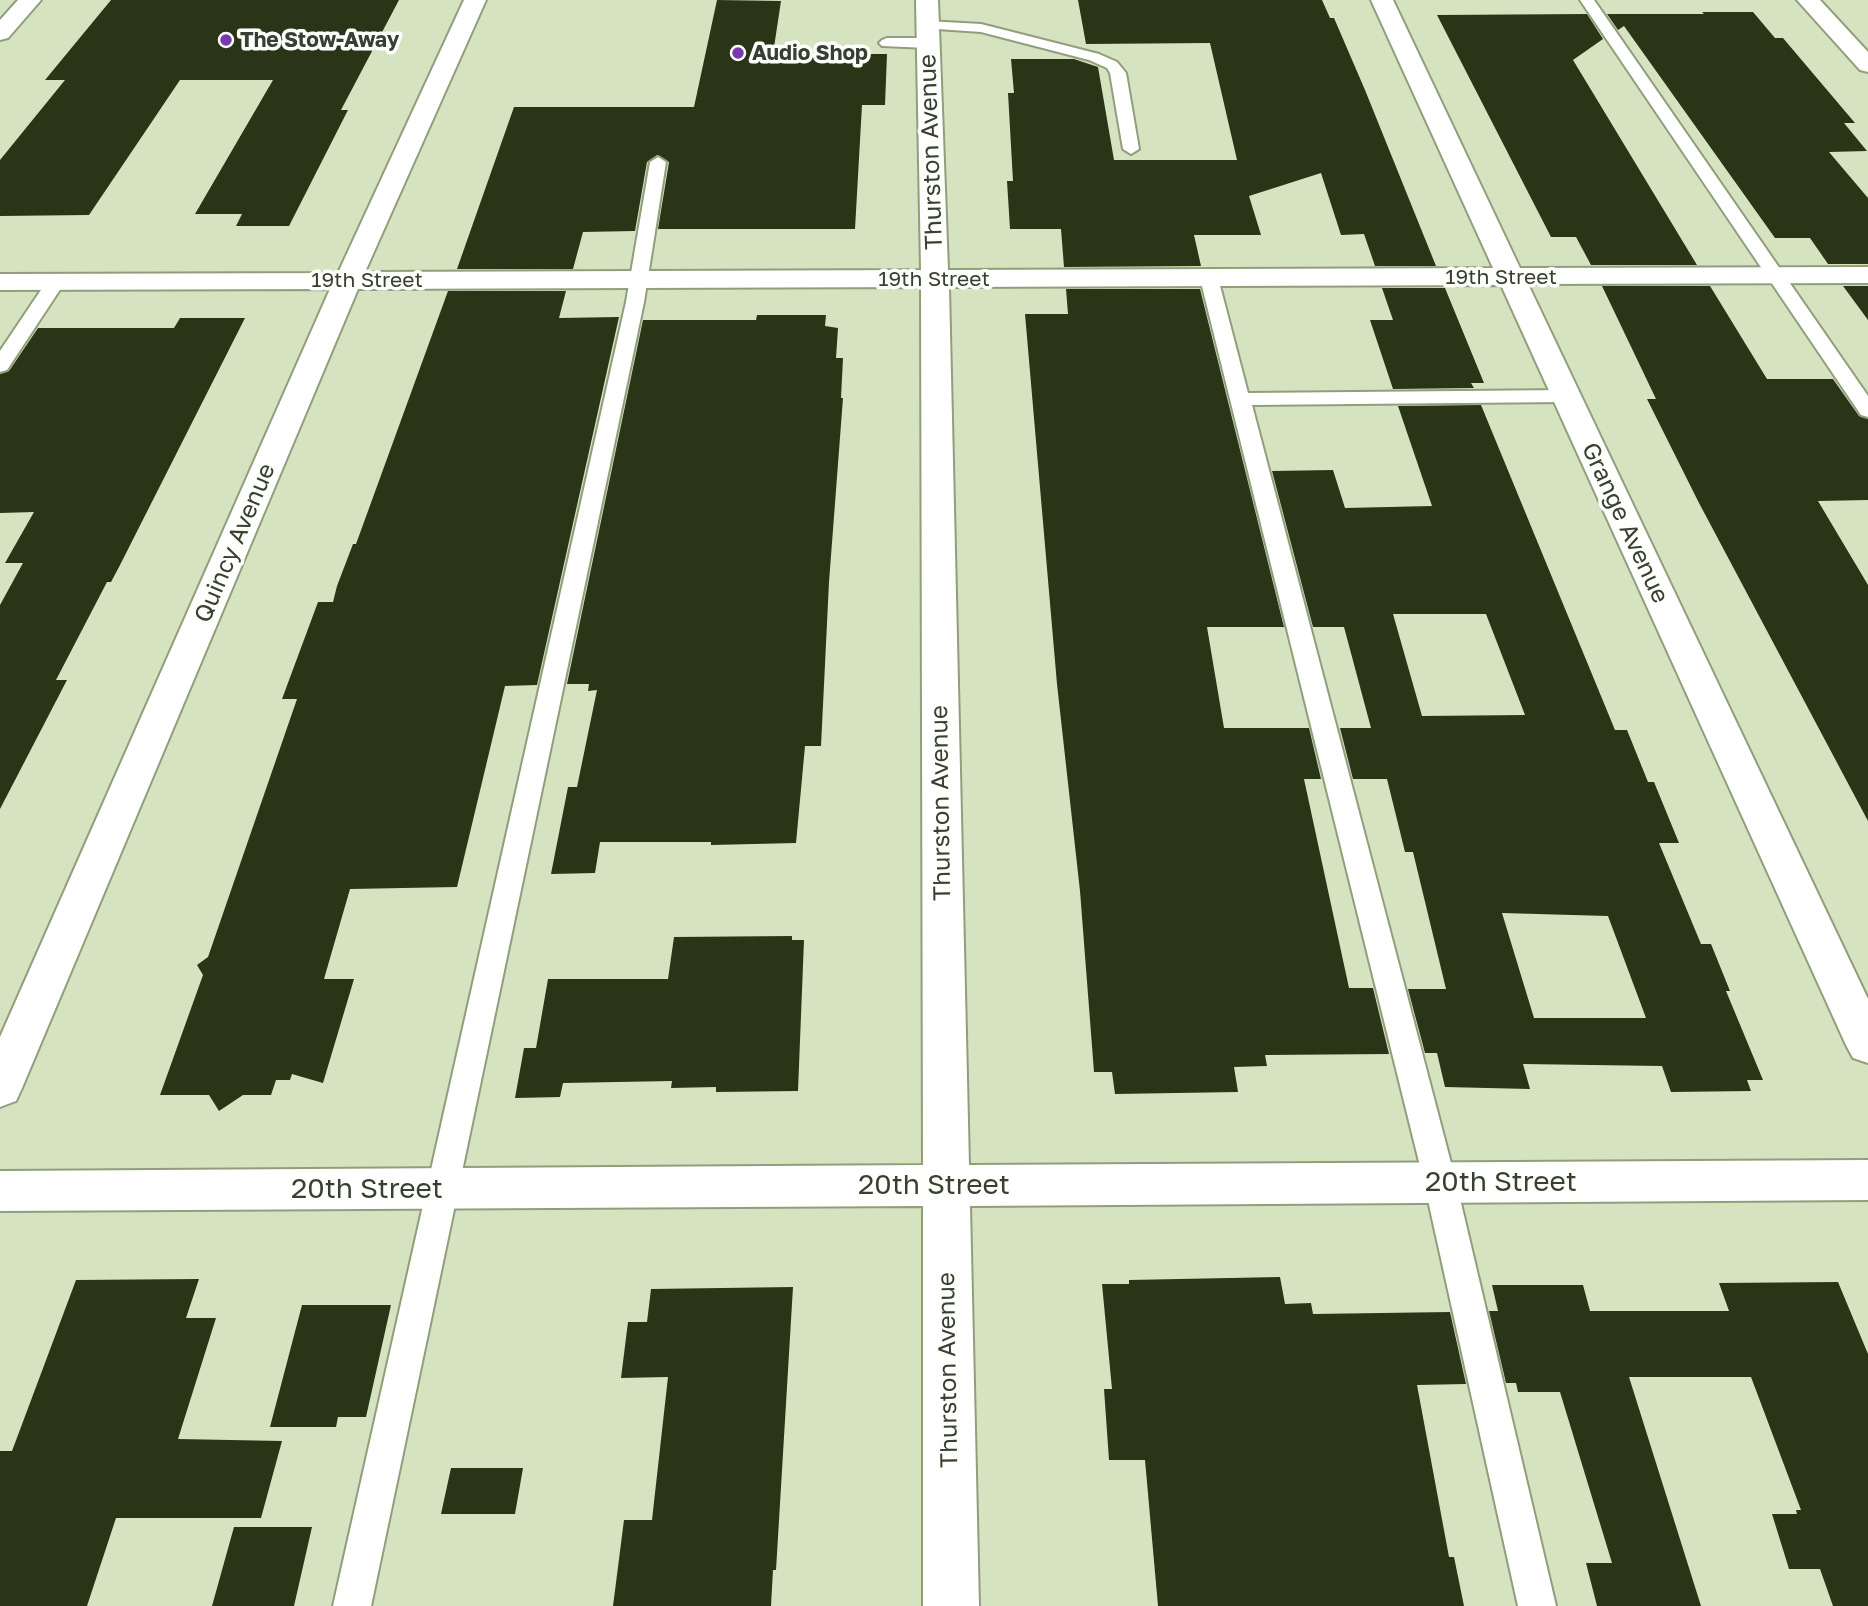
<!DOCTYPE html>
<style>
body{margin:0}
canvas{display:block;background:#d5e3c0}
</style>
<canvas width="1868" height="1606"></canvas>
<script>
const g = document.querySelector('canvas').getContext('2d');
g.lineJoin = 'round';
function fillPath(path, color) {
  g.fillStyle = color;
  g.fill(path, 'evenodd');
}
function shape(rows) {
  const path = new Path2D();
  for (const r of rows) {
    path.moveTo(r[0], r[1]);
    for (let i = 2; i < r.length; i += 2) path.lineTo(r[i], r[i + 1]);
  }
  return path;
}
function stroke(path, color, width, dash) {
  g.strokeStyle = color;
  g.lineWidth = width;
  g.lineCap = dash ? 'butt' : 'round';
  g.setLineDash(dash || []);
  g.stroke(path);
}
function label(font, color, halo, rows, align = 'center') {
  g.font = font + ' "Golos Text",sans-serif';
  g.lineWidth = 7;
  g.setLineDash([]);
  g.textBaseline = 'middle';
  g.strokeStyle = halo;
  g.fillStyle = color;
  for (const [text, x, y, turn = 0] of rows) {
    g.save();
    g.translate(x, y);
    g.rotate((+turn || 0) * Math.PI / 180);
    g.textAlign = isNaN(turn) ? turn : align;
    if (halo) g.strokeText(text, 0, 0);
    g.fillText(text, 0, 0);
    g.restore();
  }
}
const building = shape([
 [111,0,399,0,341,110,348,110,289,226,236,226,242,214,195,214,273,80,180,80,89,215,0,216,0,160,65,80,45,80],
 [717,0,781,1,773,54,887,54,885,105,862,105,855,229,658,229,669,162,657,155,647,162,635,231,583,232,573,269,457,269,514,107,694,107],
 [1078,0,1322,0,1330,18,1334,18,1365,90,1436,266,1375,266,1364,234,1341,235,1321,173,1249,196,1261,235,1194,235,1201,266,1064,267,1061,229,1010,229,1007,181,1013,181,1008,93,1014,93,1011,59,1074,59,1098,67,1114,160,1237,160,1210,43,1086,44],
 [1702,12,1753,12,1775,38,1783,38,1855,123,1844,123,1867,151,1829,152,1868,198,1868,264,1828,264,1810,238,1775,238,1624,26,1618,30,1607,14,1704,14],
 [1587,14,1603,39,1573,60,1697,265,1591,265,1576,237,1551,237,1437,15],
 [1602,286,1710,286,1767,379,1833,379,1859,416,1868,419,1868,500,1818,501,1868,585,1868,821,1699,503,1647,399,1656,399],
 [1843,286,1868,286,1868,320],
 [1382,288,1445,288,1484,383,1471,383,1474,388,1393,389,1370,320,1393,320],
 [1066,289,1200,289,1284,627,1207,627,1224,728,1309,728,1321,779,1304,779,1349,988,1373,988,1389,1054,1265,1055,1267,1066,1234,1067,1238,1092,1115,1094,1112,1072,1094,1072,1080,891,1057,684,1025,314,1068,314],
 [448,291,566,291,559,318,619,317,537,685,505,686,457,887,350,889,324,979,354,979,323,1083,292,1074,290,1080,276,1080,271,1095,243,1095,219,1111,209,1095,160,1095,203,975,197,965,208,957,297,699,282,699,318,602,333,602,337,586,353,544,356,544],
 [757,315,826,315,825,326,838,328,836,358,843,358,841,398,843,398,829,582,821,746,805,746,796,843,711,845,711,842,600,842,595,873,551,874,568,787,577,787,597,690,588,691,589,684,567,684,643,320,756,320],
 [180,318,245,318,119,567,111,582,107,582,56,680,67,680,0,809,0,605,23,563,5,563,34,512,0,513,0,374,9,371,38,328,174,328],
 [1481,405,1615,730,1627,730,1648,782,1654,782,1679,843,1659,843,1701,944,1711,944,1730,991,1726,991,1763,1080,1747,1080,1751,1091,1671,1092,1662,1066,1523,1064,1530,1089,1445,1087,1437,1053,1425,1053,1408,989,1446,989,1413,852,1405,852,1387,779,1353,779,1340,728,1371,728,1344,627,1313,627,1272,471,1333,470,1345,508,1432,506,1398,406],
 [1393,614,1486,614,1525,715,1422,716],
 [1502,913,1608,916,1646,1018,1534,1018],
 [792,936,792,940,804,940,798,1091,716,1092,716,1087,671,1088,672,1081,563,1083,560,1097,515,1098,524,1048,536,1048,548,979,668,979,674,937],
 [1280,1277,1285,1304,1311,1303,1313,1314,1450,1312,1466,1384,1417,1385,1449,1557,1454,1557,1464,1606,1158,1606,1145,1460,1109,1460,1104,1389,1112,1389,1102,1284,1129,1284,1129,1280],
 [199,1279,186,1318,216,1318,178,1439,282,1441,261,1518,116,1518,87,1606,0,1606,0,1451,12,1451,76,1280],
 [1838,1282,1868,1354,1868,1606,1833,1606,1820,1569,1789,1569,1772,1514,1797,1514,1796,1510,1801,1510,1751,1377,1629,1377,1701,1606,1597,1606,1586,1563,1612,1563,1560,1392,1518,1392,1516,1383,1506,1383,1489,1311,1498,1311,1492,1285,1583,1285,1590,1311,1729,1311,1719,1283],
 [793,1287,776,1570,773,1570,771,1606,613,1606,624,1520,652,1520,668,1377,621,1378,628,1322,647,1322,651,1289],
 [302,1305,391,1305,366,1417,338,1417,336,1427,270,1427],
 [451,1468,523,1468,515,1514,441,1514],
 [234,1527,312,1527,294,1606,212,1606]
]);
const service = shape([
 [1580,0,1594,0,1868,396,1868,417,1861,415,1580,0],
 [927,21,981,24,1099,54,1117,62,1126,73,1139,149,1131,154,1123,149,1110,73,1107,68,1089,60,981,32,922,28,920,25,922,22,927,21],
 [887,38,928,38,936,43,928,48,882,46,879,43,882,40,887,38],
 [658,157,666,162,644,302,371,1606,333,1606,626,302,650,162,658,157],
 [1209,272,1218,278,1248,393,1566,390,1573,392,1576,396,1573,400,1566,402,1252,405,1456,1182,1556,1606,1518,1606,1424,1182,1200,278,1209,272],
 [56,276,65,282,7,370,0,372,0,351,49,278,56,276]
]);
const minor = shape([
 [18,0,41,0,8,38,0,40,0,20,18,0],
 [464,0,486,0,365,272,921,270,916,0,938,0,948,270,1493,268,1371,0,1393,0,1520,268,1868,267,1868,283,1528,284,1868,999,1868,1063,1853,1058,1846,1045,1501,285,949,287,969,1165,1868,1160,1868,1200,970,1206,979,1606,923,1606,923,1206,0,1211,0,1171,923,1165,921,287,358,289,22,1088,16,1101,0,1107,0,1037,330,289,0,290,0,274,338,273,464,0],
 [1797,0,1820,0,1868,52,1868,72,1860,70,1797,0]
]);
const markers = [
 [226,40,7,"#7a3aaf"],
 [738,53,7,"#7a3aaf"]
];
const farPoinames = [
 ["The Stow-Away",240,40],
 ["Audio Shop",752,53]
];
const farStreetnames = [
 ["19th Street",1501,277],
 ["19th Street",934,279],
 ["19th Street",367,280]
];
const streetNames = [
 ["Thurston Avenue",931,152,-92],
 ["Grange Avenue",1625,523,65],
 ["Quincy Avenue",235,543,-67],
 ["Thurston Avenue",941,803,-91],
 ["Thurston Avenue",948,1370,-91]
];
const nearStreetnames = [
 ["20th Street",1501,1182],
 ["20th Street",934,1185],
 ["20th Street",367,1189]
];
fillPath(building, '#2a3518');
stroke(service, '#909e7c', 4);
stroke(minor, '#909e7c', 4);
fillPath(service, '#fff');
fillPath(minor, '#fff');
for (const [x, y, r, color] of markers) {
  const dot = new Path2D();
  dot.arc(x, y, r, 0, 2 * Math.PI);
  g.fillStyle = color;
  g.fill(dot);
  stroke(dot, '#fdfffb', 2.5);
}
label('bold 21px', '#393f31', '#fdfffb', farPoinames, 'left');
label('21px', '#393f31', '#fdfffb', farStreetnames);
label('24px', '#393f31', '#fdfffb', streetNames);
label('28px', '#393f31', '#fdfffb', nearStreetnames);
</script>
